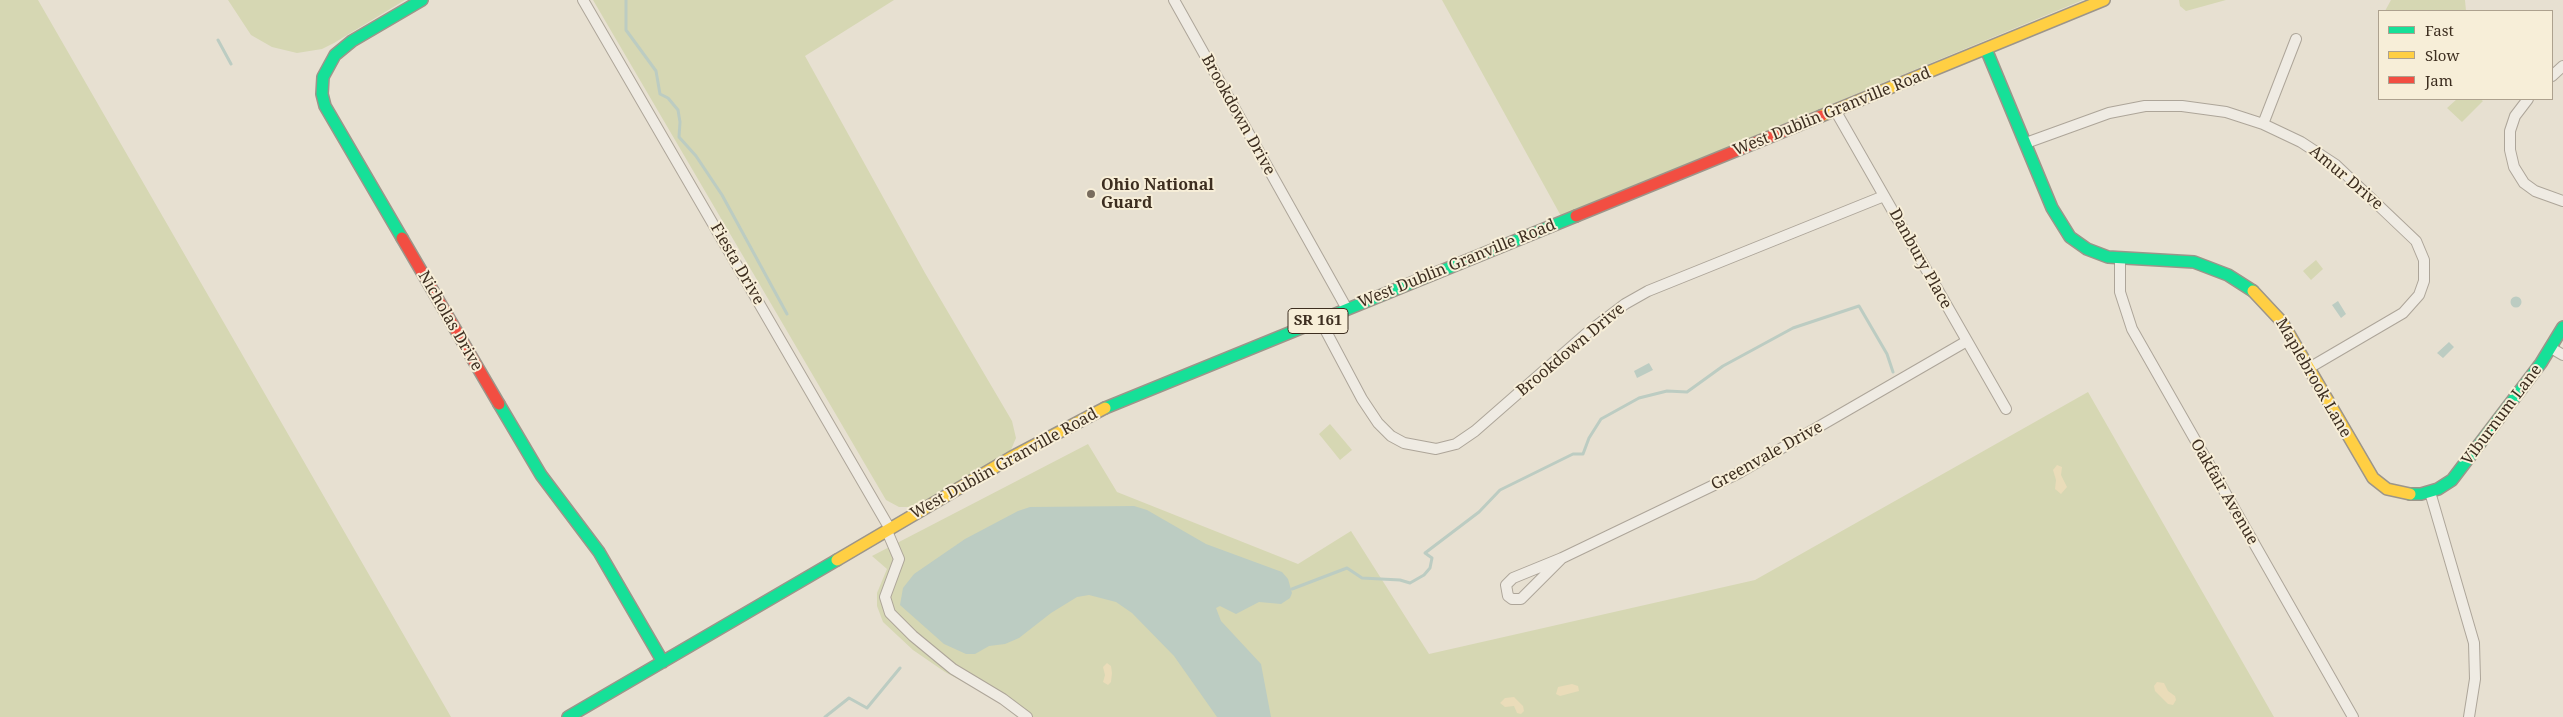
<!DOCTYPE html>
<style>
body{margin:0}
#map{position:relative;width:2563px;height:717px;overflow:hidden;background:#e7e0d1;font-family:"Noto Serif",serif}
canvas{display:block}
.legend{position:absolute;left:2378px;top:10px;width:175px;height:90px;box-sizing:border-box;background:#f7eed8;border:1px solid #ada18e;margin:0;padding:6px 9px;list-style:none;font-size:15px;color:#3d2e20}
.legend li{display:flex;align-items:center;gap:10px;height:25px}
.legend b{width:25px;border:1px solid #ada18e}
</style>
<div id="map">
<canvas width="2563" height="717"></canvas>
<ul class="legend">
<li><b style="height:6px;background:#16e098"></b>Fast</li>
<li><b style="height:6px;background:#ffcf43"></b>Slow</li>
<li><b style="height:6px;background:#f24e42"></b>Jam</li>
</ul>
</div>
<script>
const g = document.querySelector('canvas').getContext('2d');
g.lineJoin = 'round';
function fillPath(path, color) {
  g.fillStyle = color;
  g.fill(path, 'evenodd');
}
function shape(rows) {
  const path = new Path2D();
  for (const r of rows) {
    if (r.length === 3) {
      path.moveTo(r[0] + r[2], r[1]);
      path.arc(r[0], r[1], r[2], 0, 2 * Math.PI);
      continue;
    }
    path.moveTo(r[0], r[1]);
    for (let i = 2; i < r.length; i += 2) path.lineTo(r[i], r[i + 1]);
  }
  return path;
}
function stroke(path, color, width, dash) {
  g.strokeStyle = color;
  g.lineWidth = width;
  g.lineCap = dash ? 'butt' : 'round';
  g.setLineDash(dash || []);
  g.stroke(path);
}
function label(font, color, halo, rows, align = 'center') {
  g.font = font + ' "Noto Serif",serif';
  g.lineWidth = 4;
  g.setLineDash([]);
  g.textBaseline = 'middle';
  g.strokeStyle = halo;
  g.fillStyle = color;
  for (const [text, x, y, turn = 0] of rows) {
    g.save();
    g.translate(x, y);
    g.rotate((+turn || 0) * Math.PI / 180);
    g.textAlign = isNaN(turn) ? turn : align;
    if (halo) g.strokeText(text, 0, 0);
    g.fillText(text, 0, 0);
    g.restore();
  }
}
const green = shape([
 [0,0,38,0,451,717,0,717],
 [228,0,405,0,334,43,322,49,297,53,272,47,251,35],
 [593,0,894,0,805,56,925,273,1012,421,1016,438,1010,452,914,507,899,507,886,500],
 [1442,0,2083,0,1561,216],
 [2179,0,2226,0,2186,11,2180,6],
 [2391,0,2465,0,2466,11,2385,11],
 [2457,99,2480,99,2483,101,2462,122,2447,108],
 [2316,260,2323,269,2311,280,2303,271],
 [2088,392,2274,717,1019,717,1002,703,945,672,913,650,883,622,877,606,877,593,887,569,872,556,1088,444,1117,492,1298,564,1351,531,1429,654,1755,580],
 [1330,424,1352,450,1340,460,1319,434]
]);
const sand = shape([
 [2057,465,2062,467,2061,475,2067,487,2061,494,2055,489,2056,480,2053,470],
 [1107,663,1111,666,1112,673,1111,682,1108,685,1103,682,1105,675,1103,667],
 [2157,682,2164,683,2168,691,2175,696,2176,700,2173,705,2168,704,2155,691,2154,686],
 [1572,684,1578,686,1579,691,1560,696,1556,694,1558,687],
 [1514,697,1523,706,1524,711,1521,714,1517,713,1514,706,1505,707,1500,703,1505,698]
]);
const water = shape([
 [2516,302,5.5],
 [2338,301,2346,314,2341,318,2332,305],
 [2449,342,2454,347,2443,358,2437,353],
 [1649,363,1653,370,1637,378,1634,371],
 [1134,506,1147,510,1206,544,1282,572,1288,579,1292,593,1290,598,1281,604,1259,602,1236,614,1220,606,1216,608,1221,621,1261,664,1271,717,1217,717,1174,656,1132,613,1116,602,1089,595,1077,597,1051,613,1019,638,1005,644,989,646,975,654,966,654,944,644,900,605,903,588,914,574,965,539,1018,511,1030,507]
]);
const stream = shape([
 [626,0,626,30,656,71,660,94,668,98,678,110,680,122,679,137,696,156,722,195,787,314],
 [218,40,231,64],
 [1292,589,1347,568,1362,578,1400,580,1410,583,1424,575,1430,568,1432,558,1425,553,1479,512,1500,490,1573,454,1583,454,1589,438,1601,419,1639,398,1667,391,1687,392,1723,366,1793,328,1859,306,1887,354,1893,372],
 [825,717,849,698,867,708,900,668]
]);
const street = shape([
 [583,0,890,529],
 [1174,0,1347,309],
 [2552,76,2563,66],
 [2528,99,2515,116,2510,131,2510,150,2514,167,2524,183,2535,191,2563,201],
 [1835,110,2006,409],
 [2263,124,2296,39],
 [2026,143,2109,113,2145,106,2182,106,2226,112,2263,124,2301,142,2336,165,2416,241,2424,260,2424,281,2419,295,2403,313,2309,368],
 [2120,258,2120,292,2132,329,2353,717],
 [1320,320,1362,399,1378,423,1391,436,1404,443,1436,449,1456,444,1475,431,1587,333,1625,304,1648,291,1884,196],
 [2551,348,2563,355],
 [2430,492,2474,643,2475,679,2469,717],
 [887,531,899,559,885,597,890,613,913,636,953,669,1003,699,1027,717],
 [1562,558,1513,578,1506,585,1508,596,1512,599,1521,599,1562,558,1737,474,1967,341]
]);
const fast = shape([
 [1986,49,2052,208,2070,237,2087,249,2108,257,2194,262,2228,275,2253,291],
 [402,238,325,106,322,94,323,77,335,55,352,41,422,0],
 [499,404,541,475,599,552,663,662],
 [1105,408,1576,216],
 [2410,494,2421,494,2438,489,2452,480,2541,363,2563,327],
 [568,717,837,560]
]);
const slow = shape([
 [1821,116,2104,0],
 [2253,291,2282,322,2373,478,2387,489,2410,494],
 [837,560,1012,457,1105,408]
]);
const jam = shape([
 [1576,216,1821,116],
 [402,238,499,404]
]);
const markers = [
 [1091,194,5,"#786c5e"]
];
const shields = [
 [1318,321,60]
];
const shieldNames = [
 ["SR 161",1318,321]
];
const streetNames = [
 ["West Dublin Granville Road",1832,112,-22],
 ["Brookdown Drive",1238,115,61],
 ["Amur Drive",2346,178,40],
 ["Danbury Place",1920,259,61],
 ["Fiesta Drive",737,264,60],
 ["West Dublin Granville Road",1457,264,-22],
 ["Nicholas Drive",450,321,60],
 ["Brookdown Drive",1571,350,-40],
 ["Maplebrook Lane",2313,378,60],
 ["Viburnum Lane",2502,415,-53],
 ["Greenvale Drive",1767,456,-29],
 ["West Dublin Granville Road",1004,464,-29],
 ["Oakfair Avenue",2224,492,60]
];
const poiNames = [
 ["Ohio National",1101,185],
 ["Guard",1101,203]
];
fillPath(green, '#d6d7b3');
fillPath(sand, '#eadcb9');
fillPath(water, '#bcccc2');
stroke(stream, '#bcccc2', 3);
stroke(street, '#ada599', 12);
stroke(fast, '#9c958a', 14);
stroke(slow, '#9c958a', 14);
stroke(jam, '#9c958a', 14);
stroke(street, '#efebe3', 10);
stroke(fast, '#16e098', 11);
stroke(slow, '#ffcf43', 11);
stroke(jam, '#f24e42', 11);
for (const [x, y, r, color] of markers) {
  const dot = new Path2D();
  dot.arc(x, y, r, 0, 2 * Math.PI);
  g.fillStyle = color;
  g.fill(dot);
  stroke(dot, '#f7eed8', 2);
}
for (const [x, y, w] of shields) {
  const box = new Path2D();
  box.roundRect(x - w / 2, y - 12.5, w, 25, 4);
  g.fillStyle = '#f7eed8';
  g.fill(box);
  stroke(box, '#3d2e20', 1);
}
label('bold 15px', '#3d2e20', null, shieldNames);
label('16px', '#3d2e20', '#f7eed8', streetNames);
label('bold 16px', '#3d2e20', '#f7eed8', poiNames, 'left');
</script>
